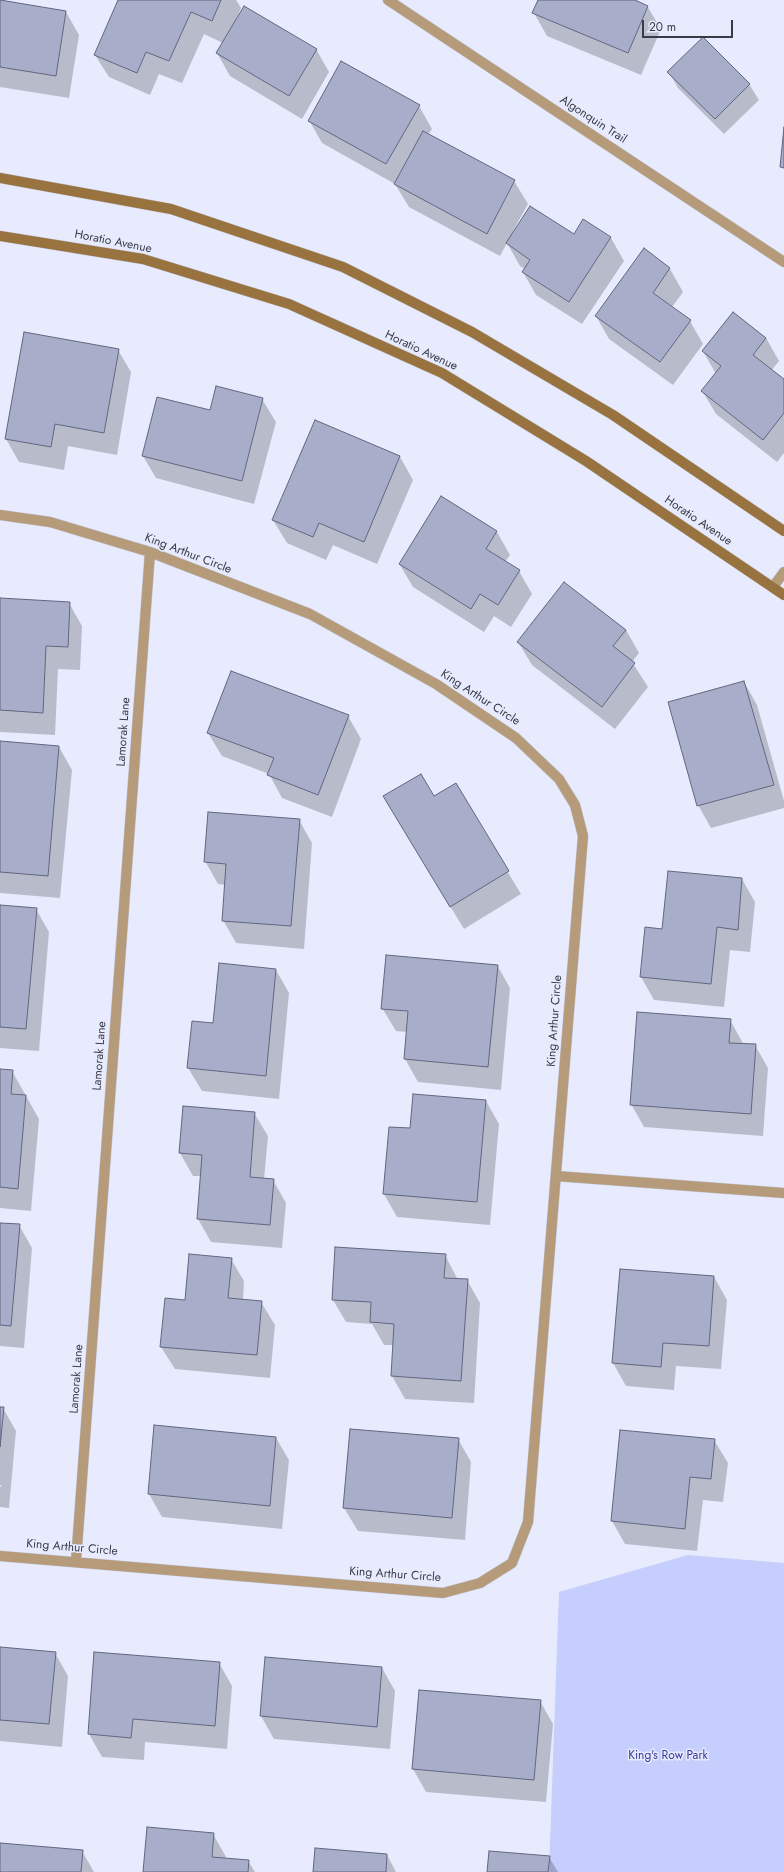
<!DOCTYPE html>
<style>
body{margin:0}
#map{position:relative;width:784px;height:1872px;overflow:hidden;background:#e7ebfd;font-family:Jost,sans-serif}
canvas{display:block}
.scale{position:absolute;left:642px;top:20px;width:91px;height:18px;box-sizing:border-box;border:2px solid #383a46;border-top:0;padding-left:5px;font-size:12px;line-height:14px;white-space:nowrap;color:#383a46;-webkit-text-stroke:3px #e7ebfd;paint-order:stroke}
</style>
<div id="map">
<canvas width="784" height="1872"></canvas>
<div class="scale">20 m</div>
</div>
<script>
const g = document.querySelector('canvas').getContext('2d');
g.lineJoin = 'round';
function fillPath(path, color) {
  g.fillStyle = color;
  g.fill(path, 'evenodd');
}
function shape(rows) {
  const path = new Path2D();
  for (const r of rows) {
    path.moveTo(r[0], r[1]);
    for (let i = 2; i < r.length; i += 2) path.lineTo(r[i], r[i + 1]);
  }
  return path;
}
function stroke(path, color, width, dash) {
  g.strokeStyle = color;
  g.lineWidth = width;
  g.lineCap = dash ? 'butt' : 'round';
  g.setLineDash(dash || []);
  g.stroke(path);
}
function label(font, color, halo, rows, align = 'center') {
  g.font = font + ' Jost,sans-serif';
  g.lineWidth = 3;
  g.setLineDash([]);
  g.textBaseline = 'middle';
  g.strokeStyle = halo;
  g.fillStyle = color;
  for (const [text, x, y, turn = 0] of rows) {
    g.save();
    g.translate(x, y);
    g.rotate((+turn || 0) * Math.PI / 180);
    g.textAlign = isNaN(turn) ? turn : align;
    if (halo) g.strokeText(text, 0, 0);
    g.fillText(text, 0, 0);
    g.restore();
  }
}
const green = shape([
 [688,1555,784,1563,784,1872,549,1872,559,1592]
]);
const shadow = shape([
 [120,0,236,0,241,8,236,19,316,49,329,72,302,119,230,76,217,53,223,43,204,34,182,83,159,74,150,95,109,77,95,55],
 [539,0,632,0,647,6,661,29,641,75,547,36,534,13],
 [0,1,66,12,79,35,69,98,0,87],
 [669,72,749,84,759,100,724,134,678,88],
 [419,106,432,129,428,135,514,181,528,204,513,231,574,235,584,221,611,238,624,261,582,324,536,295,523,272,525,269,520,266,507,243,500,256,409,207,395,184,322,143,309,120],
 [644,250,670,269,683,292,672,307,690,321,703,344,673,385,609,339,596,316],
 [733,313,766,338,779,361,771,371,784,381,784,453,777,462,716,414,703,392,716,374,703,351],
 [118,350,131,372,117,455,68,446,64,470,19,462,6,439],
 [262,399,276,422,254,504,156,478,143,456,211,412],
 [315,421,400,457,413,480,377,564,333,545,326,560,287,543,273,520],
 [442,498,497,532,510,555,505,562,519,571,532,594,511,627,494,616,484,632,413,587,400,565],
 [0,599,69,603,82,626,80,670,58,669,55,735,0,732],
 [626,630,639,653,632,662,648,687,615,729,532,665,518,642],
 [744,682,757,705,784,801,784,808,711,828,698,805],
 [348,716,361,739,332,817,282,798,269,774,222,756,208,733],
 [0,742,59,747,72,770,60,898,0,893],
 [455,785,521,894,464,929,397,819],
 [299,820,312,843,304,949,236,943,223,920,226,885,218,884,205,861],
 [742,879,755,902,750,952,730,950,724,1007,654,1000,641,977,663,930],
 [0,906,36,909,49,932,39,1051,0,1048],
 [497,965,510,988,501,1090,418,1082,405,1059,408,1032,396,1031,382,1008],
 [276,970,289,993,279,1099,202,1091,188,1068,193,1022,214,1024],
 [730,1020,744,1045,755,1045,768,1068,763,1136,644,1127,631,1104],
 [0,1070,12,1071,39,1119,31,1211,0,1208],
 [486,1101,499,1124,490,1225,397,1217,384,1194,411,1130],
 [254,1113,268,1136,264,1180,273,1180,286,1203,282,1248,211,1242,198,1219,201,1176,193,1176,180,1153],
 [0,1224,19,1225,32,1248,24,1348,0,1346],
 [445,1255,458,1280,467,1280,480,1303,474,1403,405,1399,392,1376,394,1345,384,1345,372,1324,346,1322,333,1300],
 [231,1259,244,1281,243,1300,261,1302,275,1325,270,1378,175,1369,161,1347,186,1301],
 [621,1270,714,1277,727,1300,721,1369,676,1366,674,1390,626,1386,613,1363],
 [0,1408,3,1408,16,1431,9,1508,0,1507,0,1487,2,1485,0,1485],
 [155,1426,276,1438,289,1460,282,1529,162,1517,149,1494],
 [351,1430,458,1439,471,1462,465,1540,358,1531,344,1508],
 [714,1440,728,1463,723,1502,703,1500,697,1551,625,1544,612,1521],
 [0,1648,55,1653,68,1676,62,1747,0,1741],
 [95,1653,219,1663,232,1686,227,1749,145,1742,144,1760,102,1757,89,1734],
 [266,1658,382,1668,395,1691,390,1749,274,1739,261,1716],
 [540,1701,553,1724,546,1802,426,1792,413,1769],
 [213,1834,226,1857,226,1859,248,1861,255,1872,144,1872],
 [0,1844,82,1851,94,1872,0,1872],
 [387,1855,396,1872,314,1872],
 [549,1857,558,1872,488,1872]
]);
const building = shape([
 [0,0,66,11,56,76,0,67,0,0],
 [118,0,221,0,212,21,191,12,169,61,146,52,137,73,94,55,118,0],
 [538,0,635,0,648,6,628,53,532,13,538,0],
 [244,6,317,49,289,96,216,53,244,6],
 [703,37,750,84,715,119,667,72,703,37],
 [341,61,420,105,386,164,308,121,341,61],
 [784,127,784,168,780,167,784,127],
 [423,131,515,180,487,234,394,184,423,131],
 [530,206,574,234,583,219,611,237,569,302,522,272,530,260,506,243,530,206],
 [644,248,670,268,653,293,691,320,660,362,595,316,644,248],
 [733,312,766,338,753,355,784,379,784,413,763,440,701,391,721,366,702,351,733,312],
 [24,332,119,349,104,433,55,424,51,447,5,439,24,332],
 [216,386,263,398,242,481,142,456,157,397,210,410,216,386],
 [315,420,400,456,364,542,319,523,313,537,272,520,315,420],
 [441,496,497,531,486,549,520,570,498,605,480,594,471,609,399,564,441,496],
 [564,582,626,630,613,646,635,663,602,707,517,642,564,582],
 [0,598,70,602,68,647,46,646,43,713,0,710,0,598],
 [231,671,349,715,318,795,267,775,274,758,207,733,231,671],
 [744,681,774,785,697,806,668,702,744,681],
 [0,741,59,746,48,876,0,872,0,741],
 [421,774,434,796,456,783,509,871,450,907,383,796,421,774],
 [208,812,300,819,291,926,222,921,226,864,204,862,208,812],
 [668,871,742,878,738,930,717,927,711,984,640,977,645,927,662,929,668,871],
 [0,905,37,908,26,1029,0,1027,0,905],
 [386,955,498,965,488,1067,404,1059,408,1011,381,1009,386,955],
 [219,963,276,969,266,1076,187,1068,192,1021,213,1023,219,963],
 [637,1012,731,1019,729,1043,756,1044,751,1114,630,1105,637,1012],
 [0,1069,13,1070,11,1094,26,1095,18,1189,0,1187,0,1069],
 [413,1094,486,1100,477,1202,383,1194,389,1127,410,1128,413,1094],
 [183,1106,255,1112,250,1177,274,1179,270,1225,197,1219,202,1155,179,1153,183,1106],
 [0,1223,20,1224,11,1326,0,1325,0,1223],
 [335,1247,446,1254,444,1278,468,1279,461,1381,391,1376,394,1324,370,1322,371,1302,332,1300,335,1247],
 [189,1254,232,1258,228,1298,262,1301,257,1355,160,1347,165,1298,185,1300,189,1254],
 [620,1269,714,1276,709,1346,663,1343,661,1367,612,1363,620,1269],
 [0,1407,4,1407,0,1447,0,1407],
 [154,1425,276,1437,270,1506,148,1494,154,1425],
 [350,1429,459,1438,452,1518,343,1508,350,1429],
 [620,1430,715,1439,711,1479,690,1477,685,1529,611,1521,620,1430],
 [0,1647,56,1652,49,1724,0,1720,0,1647],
 [94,1652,220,1662,215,1726,133,1719,131,1738,88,1734,94,1652],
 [265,1657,382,1667,377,1727,260,1716,265,1657],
 [419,1690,541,1700,534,1780,412,1769,419,1690],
 [147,1827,214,1833,212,1857,249,1860,248,1872,143,1872,147,1827],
 [0,1843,83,1850,81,1872,0,1872,0,1843],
 [315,1848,387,1854,386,1872,313,1872,315,1848],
 [489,1851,550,1856,548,1872,487,1872,489,1851]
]);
const street = shape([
 [388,0,784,262],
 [0,515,50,522,150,552,310,614,436,684,516,738,559,779,575,805,583,836,528,1522,512,1563,480,1583,443,1593,0,1556],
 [773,587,784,572],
 [556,1176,784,1193],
 [76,1561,150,552]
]);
const secondary = shape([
 [0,178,171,209,343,267,472,332,613,415,784,531],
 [0,236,143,259,289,304,442,373,586,461,784,595]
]);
const streetNames = [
 ["Algonquin Trail",593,120,33],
 ["Horatio Avenue",113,242,11],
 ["Horatio Avenue",421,351,25],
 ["Horatio Avenue",698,521,34],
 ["King Arthur Circle",188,554,21],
 ["King Arthur Circle",480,698,33],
 ["Lamorak Lane",124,732,-86],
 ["King Arthur Circle",555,1021,-86],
 ["Lamorak Lane",100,1056,-86],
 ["Lamorak Lane",77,1379,-86],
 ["King Arthur Circle",72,1548,5],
 ["King Arthur Circle",395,1575,4]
];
const parkNames = [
 ["King's Row Park",668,1756]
];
fillPath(green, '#c5cefc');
fillPath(shadow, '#0003');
fillPath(building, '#a8adca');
stroke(building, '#616680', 1);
stroke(street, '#c4c8d8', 11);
stroke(secondary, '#c4c8d8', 11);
stroke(street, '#b59b7a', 10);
stroke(secondary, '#98733f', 10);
label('12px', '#383a46', '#e7ebfd', streetNames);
label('12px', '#373898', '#e7ebfd', parkNames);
</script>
